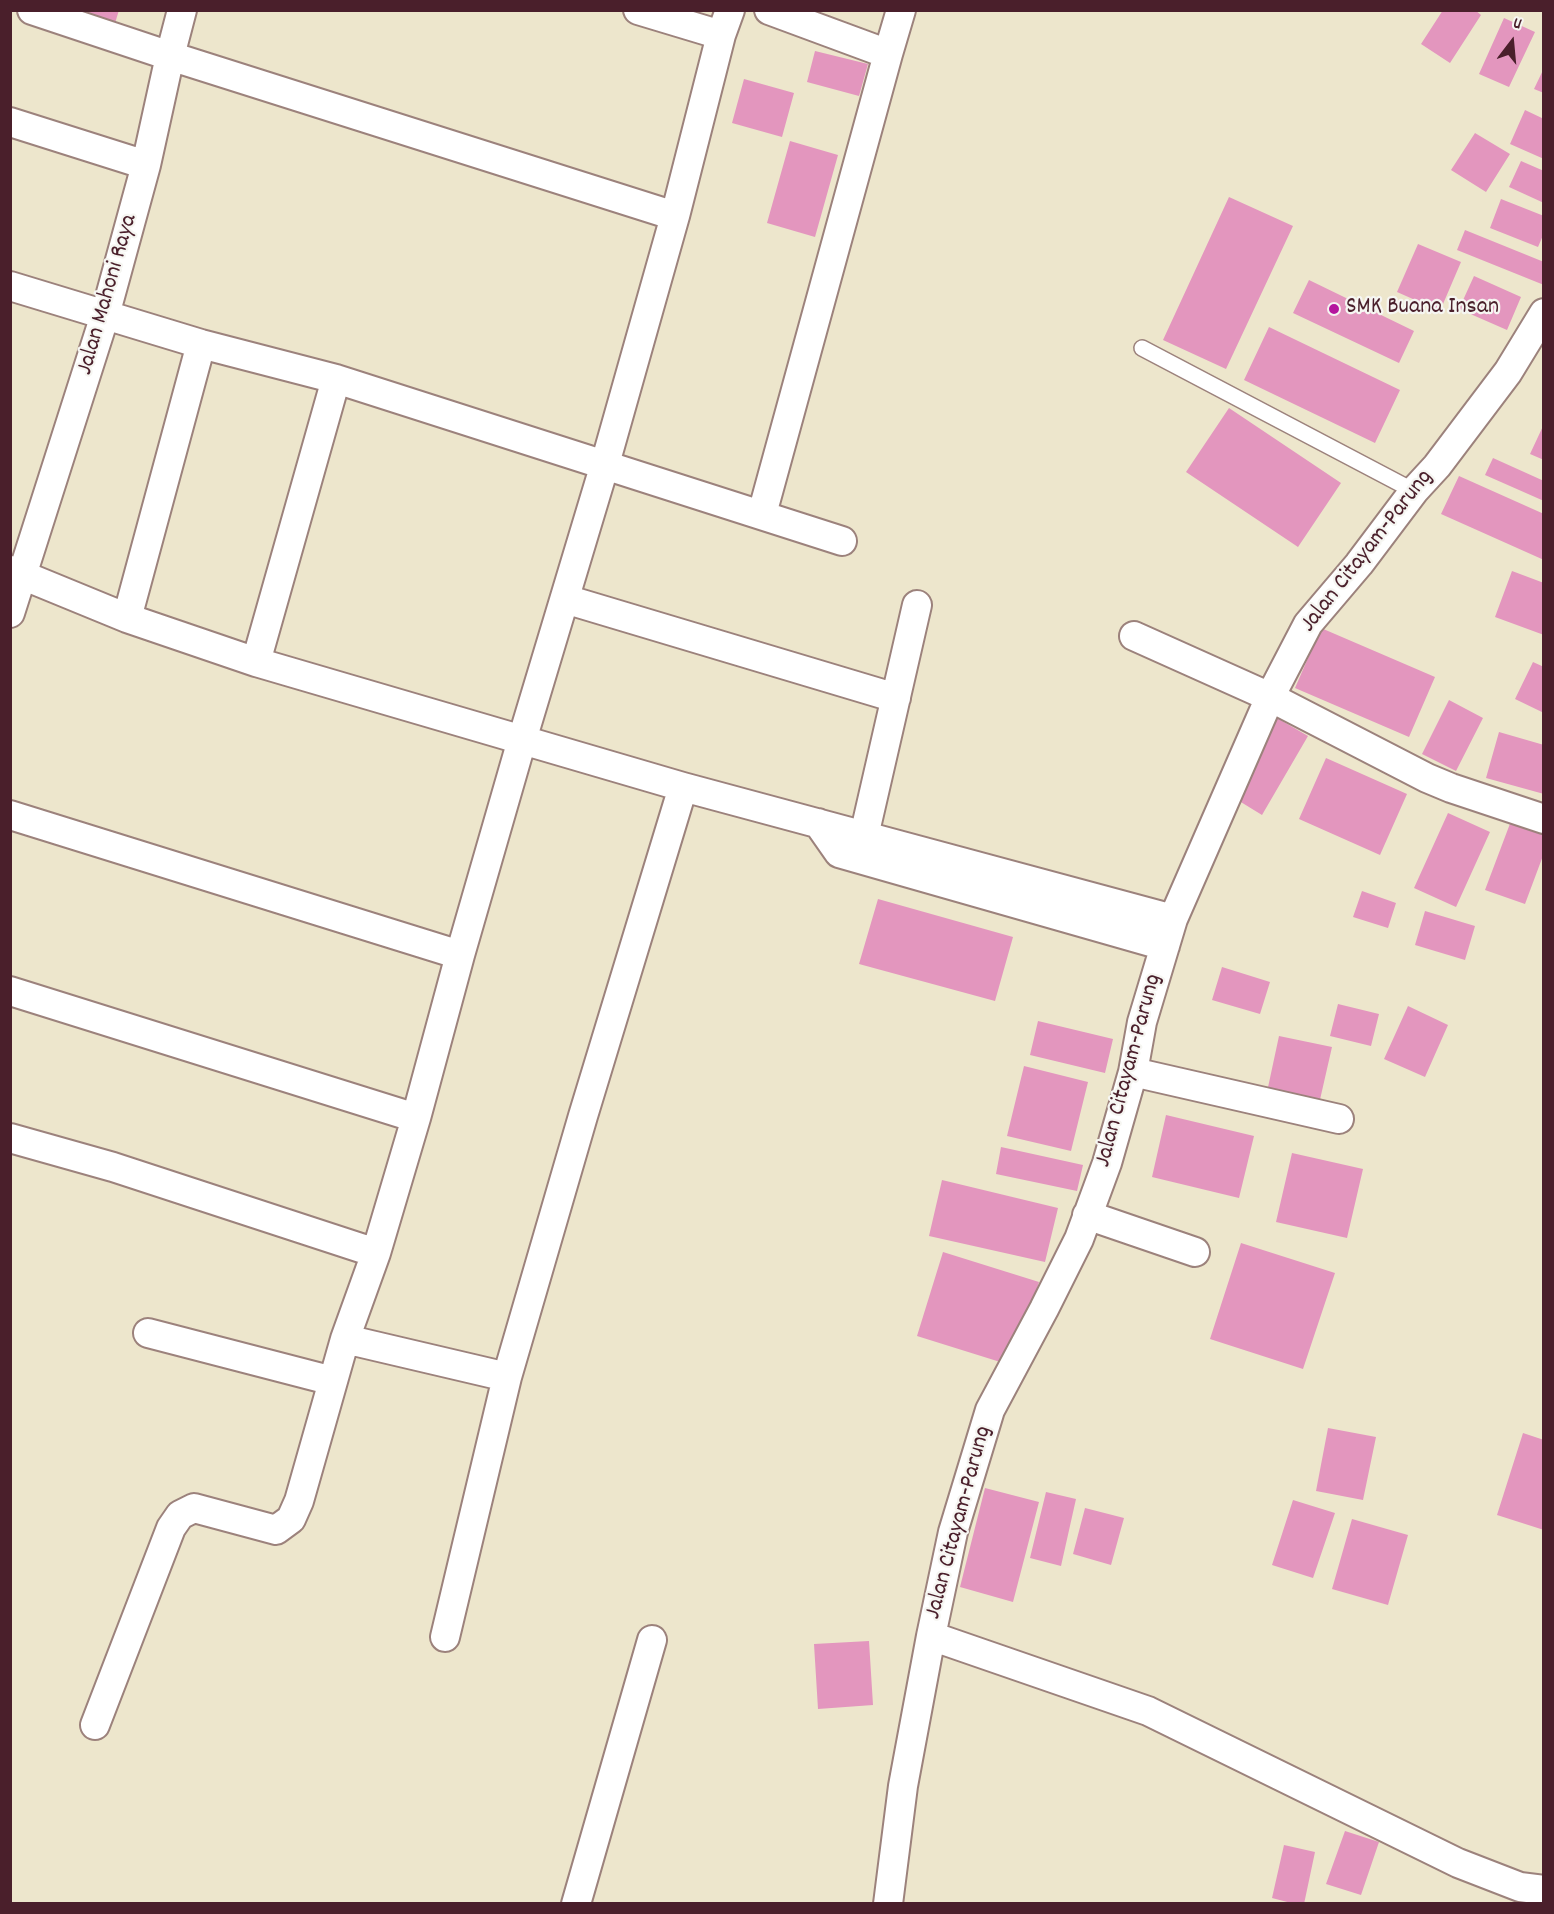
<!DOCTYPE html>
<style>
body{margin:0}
#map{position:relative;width:1554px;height:1914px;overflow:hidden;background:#ede6cc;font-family:Dekko,sans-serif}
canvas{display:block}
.frame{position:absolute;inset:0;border:12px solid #4a1f2b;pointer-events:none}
.north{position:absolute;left:1482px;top:12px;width:60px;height:60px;-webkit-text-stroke:4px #f6f6f2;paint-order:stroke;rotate:16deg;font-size:16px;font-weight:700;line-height:24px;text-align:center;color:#4a1f2b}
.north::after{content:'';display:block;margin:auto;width:21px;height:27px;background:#4a1f2b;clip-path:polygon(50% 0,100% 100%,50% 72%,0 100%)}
</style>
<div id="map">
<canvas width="1554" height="1914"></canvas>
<div class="frame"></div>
<div class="north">U</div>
</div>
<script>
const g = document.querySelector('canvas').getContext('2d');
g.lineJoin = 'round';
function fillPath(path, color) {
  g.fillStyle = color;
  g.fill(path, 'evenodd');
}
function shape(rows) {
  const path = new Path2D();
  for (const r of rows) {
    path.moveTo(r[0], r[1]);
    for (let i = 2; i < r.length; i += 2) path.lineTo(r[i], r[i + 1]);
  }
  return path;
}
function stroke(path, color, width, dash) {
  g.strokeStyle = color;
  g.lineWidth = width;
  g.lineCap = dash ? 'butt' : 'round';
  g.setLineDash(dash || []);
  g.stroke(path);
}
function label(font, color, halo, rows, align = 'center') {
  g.font = font + ' Dekko,sans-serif';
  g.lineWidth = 4.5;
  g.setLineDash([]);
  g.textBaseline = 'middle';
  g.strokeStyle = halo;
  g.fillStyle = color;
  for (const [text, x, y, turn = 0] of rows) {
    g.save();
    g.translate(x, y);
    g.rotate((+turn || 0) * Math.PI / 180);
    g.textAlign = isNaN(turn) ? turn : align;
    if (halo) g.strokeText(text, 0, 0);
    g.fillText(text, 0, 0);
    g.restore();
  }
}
const building = shape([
 [48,10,119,10,113,30],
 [1443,10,1475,10,1481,15,1450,63,1421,44],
 [1504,18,1535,32,1509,87,1479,74],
 [815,51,868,64,859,96,807,82],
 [1544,68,1544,93,1534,89],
 [744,79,794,93,782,137,732,123],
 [1525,110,1544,119,1544,159,1510,144],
 [1475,133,1510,154,1486,192,1451,170],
 [790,141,838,155,815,237,767,223],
 [1521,161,1544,171,1544,203,1509,187],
 [1229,197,1293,226,1226,369,1163,340],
 [1501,199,1544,216,1544,233,1538,247,1490,228],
 [1465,230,1544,262,1544,285,1457,250],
 [1418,244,1461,262,1440,311,1397,292],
 [1474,276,1521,297,1507,330,1459,309],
 [1309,280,1414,331,1399,363,1293,313],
 [1269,327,1400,390,1375,443,1244,380],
 [1229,408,1341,483,1298,547,1186,472],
 [1544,424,1544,460,1530,454],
 [1493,458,1544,481,1544,501,1485,475],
 [1459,476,1544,514,1544,560,1441,514],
 [1512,571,1544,583,1544,635,1495,617],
 [1321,628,1435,677,1409,737,1295,688],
 [1533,662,1544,667,1544,713,1515,699],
 [1449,700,1483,718,1456,771,1422,754],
 [1277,718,1308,736,1262,815,1231,796],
 [1499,732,1544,745,1544,794,1486,778],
 [1326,758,1407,794,1380,855,1299,819],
 [1448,813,1490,832,1456,907,1414,888],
 [1511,821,1544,834,1544,853,1525,904,1485,890],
 [1362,891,1396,903,1388,928,1353,917],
 [878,899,1013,937,995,1001,859,964],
 [1425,911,1475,926,1465,960,1415,945],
 [1222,967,1270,982,1260,1014,1212,1000],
 [1338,1004,1379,1014,1371,1046,1330,1036],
 [1408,1006,1448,1025,1425,1077,1384,1059],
 [1038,1021,1113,1039,1105,1073,1030,1055],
 [1279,1036,1332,1047,1319,1104,1267,1092],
 [1024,1066,1088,1082,1071,1151,1007,1136],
 [1166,1115,1254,1136,1239,1198,1152,1177],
 [1001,1147,1083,1165,1077,1191,996,1174],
 [1292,1153,1363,1169,1347,1238,1276,1222],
 [942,1180,1058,1208,1045,1262,929,1236],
 [1241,1243,1335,1273,1303,1369,1210,1339],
 [943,1252,1039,1282,1013,1366,917,1336],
 [1328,1428,1376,1437,1363,1500,1316,1491],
 [1523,1433,1544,1440,1544,1530,1497,1515],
 [985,1488,1039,1502,1013,1602,960,1587],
 [1046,1492,1076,1499,1061,1566,1030,1558],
 [1293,1500,1335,1513,1313,1578,1272,1565],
 [1085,1508,1124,1518,1111,1565,1073,1554],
 [1352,1519,1408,1535,1388,1605,1332,1589],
 [869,1641,873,1705,818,1709,814,1644],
 [1345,1831,1379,1842,1361,1895,1326,1884],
 [1284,1845,1315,1852,1304,1904,1295,1904,1272,1898]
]);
const service = shape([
 [1142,348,1414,491]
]);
const minor = shape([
 [32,10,170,56,675,216],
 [638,10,721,35],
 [769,10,888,54,901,10],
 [10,122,146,165],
 [10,286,201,344,336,379,842,541],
 [762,514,888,54],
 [10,570,127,618,256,662,683,787,1173,919],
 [565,599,896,698],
 [10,613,105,315,146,165,170,56,182,10],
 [127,618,201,344],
 [1134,636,1270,697,1427,778,1451,788,1544,819],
 [256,662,336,379],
 [10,815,460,955],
 [818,823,839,853,1165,946],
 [864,836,917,605],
 [10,991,416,1118],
 [1133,1072,1339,1119],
 [10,1138,113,1167,376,1253,416,1118,460,955,522,740,605,464,675,216,721,35,730,10],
 [1087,1215,1195,1252],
 [148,1333,333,1381],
 [345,1339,507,1377,583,1116,683,787],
 [931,1636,1148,1711,1458,1863,1520,1887,1544,1890],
 [445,1637,507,1377],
 [95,1725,171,1528,180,1515,194,1508,276,1530,291,1519,299,1501,345,1339,376,1253],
 [576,1904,652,1640],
 [888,1904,903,1786,931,1636,953,1532,990,1410,1044,1309,1079,1239,1107,1163,1133,1072,1142,1022,1173,919,1270,697,1308,624,1359,564,1414,491,1437,466,1508,372,1544,313]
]);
const markers = [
 [1334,309,6,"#b5179e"]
];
const streetNames = [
 ["Jalan Mahoni Raya",109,295,-74],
 ["Jalan Citayam-Parung",1368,552,-52],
 ["Jalan Citayam-Parung",1130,1071,-75],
 ["Jalan Citayam-Parung",960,1523,-75]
];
const poiNames = [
 ["SMK Buana Insan",1346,309]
];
fillPath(building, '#e396be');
stroke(service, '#9c827c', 18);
stroke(minor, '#9c827c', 32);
stroke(service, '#fff', 15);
stroke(minor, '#fff', 28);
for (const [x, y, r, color] of markers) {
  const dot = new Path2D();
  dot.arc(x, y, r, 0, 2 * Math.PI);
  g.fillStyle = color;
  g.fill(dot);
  stroke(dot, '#f6f6f2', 2);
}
label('24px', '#4a1f2b', '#f6f6f2', streetNames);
label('24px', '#4a1f2b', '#f6f6f2', poiNames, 'left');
</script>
